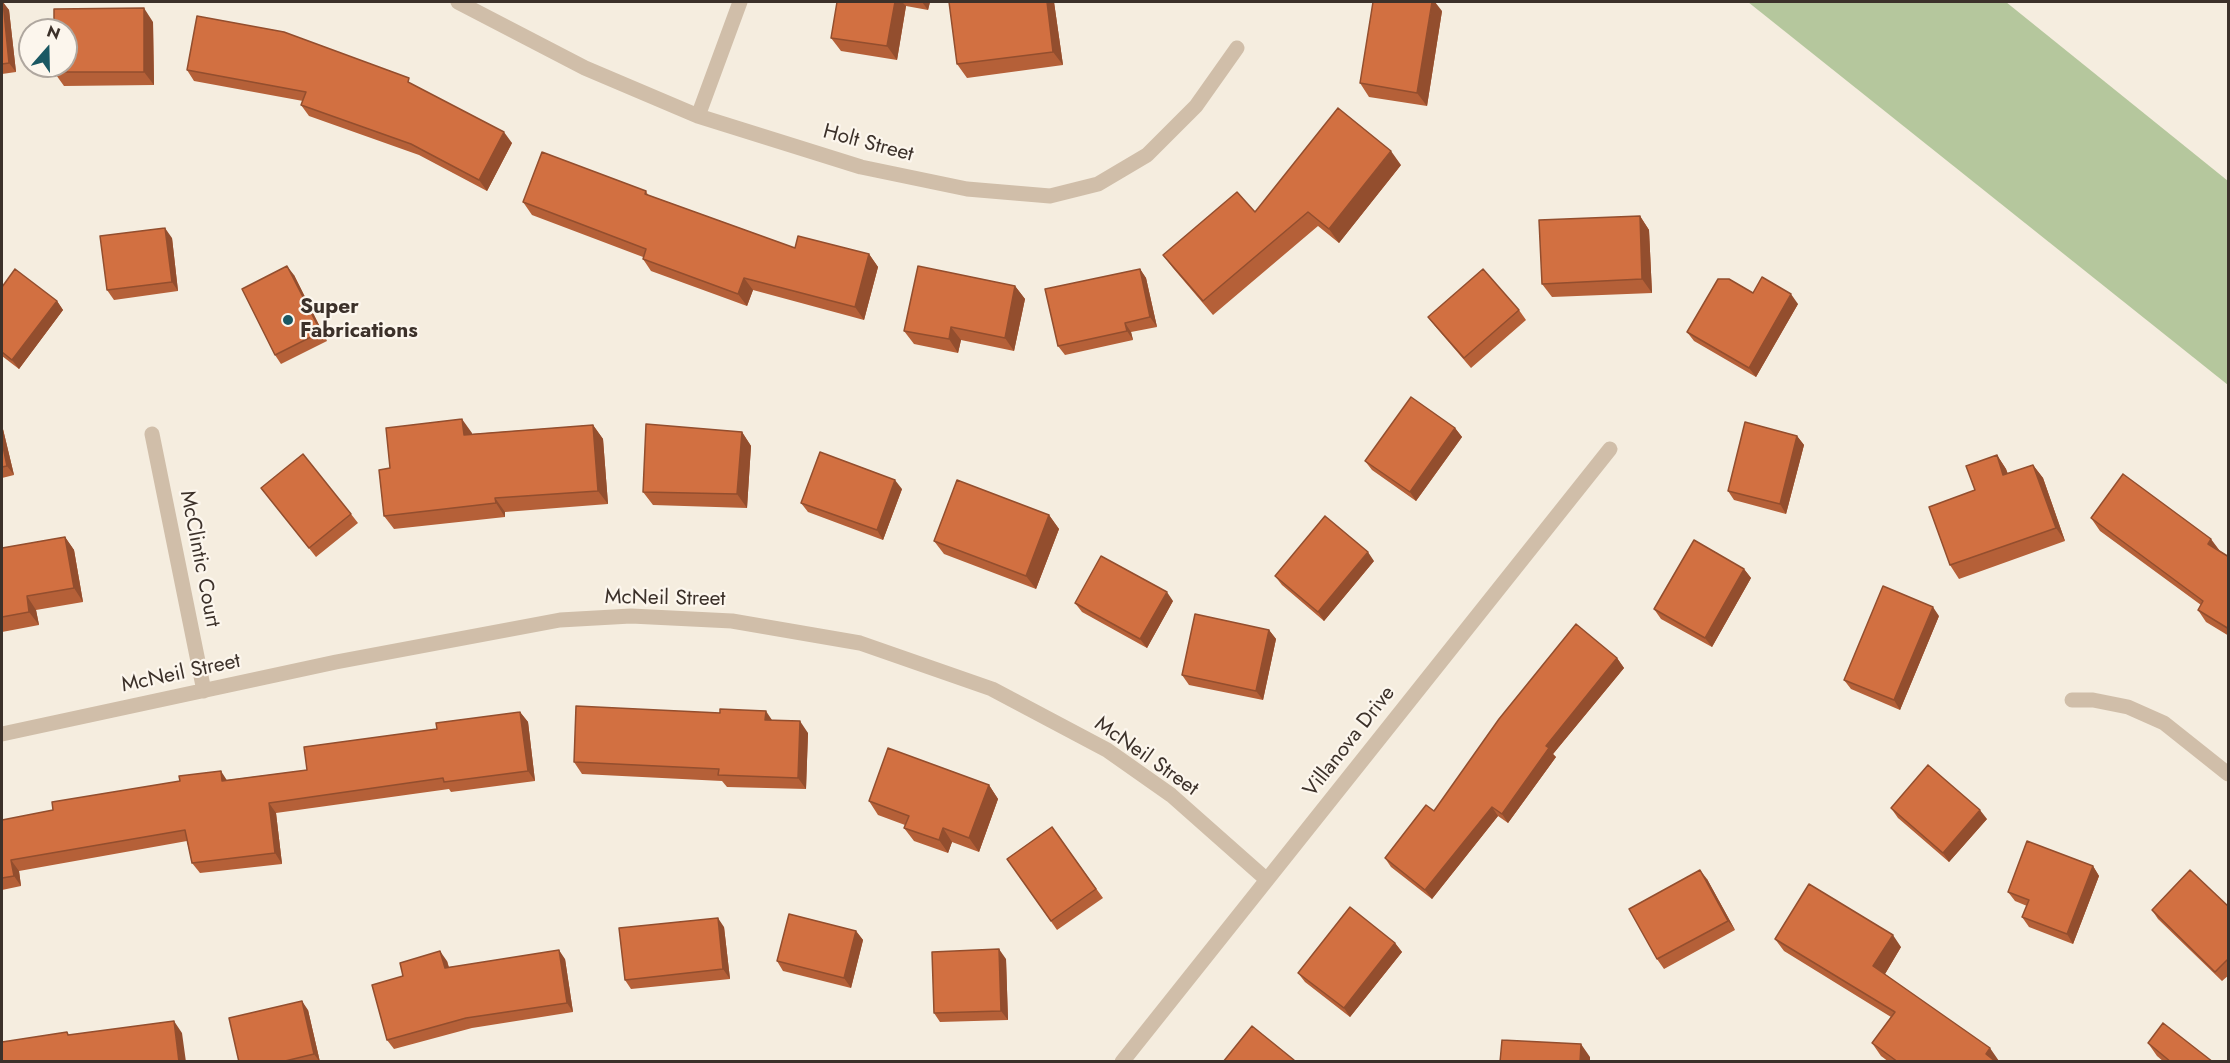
<!DOCTYPE html>
<style>
body{margin:0}
#map{position:relative;width:2230px;height:1063px;overflow:hidden;background:#f5eddf;font-family:Jost,sans-serif}
canvas{display:block}
.frame{position:absolute;inset:0;border:3px solid #3c312a;pointer-events:none}
.north{position:absolute;left:18px;top:18px;width:60px;height:60px;box-sizing:border-box;background:#fcf6ed;border:2px solid #afa79f;border-radius:50%;rotate:20deg;font-size:16px;font-weight:700;line-height:24px;text-align:center;color:#3c312a}
.north::after{content:'';display:block;margin:auto;width:21px;height:27px;background:#1a5863;clip-path:polygon(50% 0,100% 100%,50% 72%,0 100%)}
</style>
<div id="map">
<canvas width="2230" height="1063"></canvas>
<div class="frame"></div>
<div class="north">N</div>
</div>
<script>
const g = document.querySelector('canvas').getContext('2d');
g.lineJoin = 'round';
function fillPath(path, color) {
  g.fillStyle = color;
  g.fill(path, 'evenodd');
}
function shape(rows) {
  const path = new Path2D();
  for (const r of rows) {
    path.moveTo(r[0], r[1]);
    for (let i = 2; i < r.length; i += 2) path.lineTo(r[i], r[i + 1]);
  }
  return path;
}
function stroke(path, color, width, dash) {
  g.strokeStyle = color;
  g.lineWidth = width;
  g.lineCap = dash ? 'butt' : 'round';
  g.setLineDash(dash || []);
  g.stroke(path);
}
function label(font, color, halo, rows, align = 'center') {
  g.font = font + ' Jost,sans-serif';
  g.lineWidth = 4.5;
  g.setLineDash([]);
  g.textBaseline = 'middle';
  g.strokeStyle = halo;
  g.fillStyle = color;
  for (const [text, x, y, turn = 0] of rows) {
    g.save();
    g.translate(x, y);
    g.rotate((+turn || 0) * Math.PI / 180);
    g.textAlign = isNaN(turn) ? turn : align;
    if (halo) g.strokeText(text, 0, 0);
    g.fillText(text, 0, 0);
    g.restore();
  }
}
const green = shape([
 [1748,2,2006,2,2228,181,2228,385]
]);
const minor = shape([
 [458,2,585,68,698,116,861,167,967,189,1050,196,1098,184,1147,155,1196,106,1237,48],
 [698,116,740,2],
 [152,434,204,691],
 [2072,700,2093,700,2128,707,2164,723,2228,774],
 [2,734,336,662,560,620,631,616,732,621,860,643,992,689,1107,750,1171,795,1267,880],
 [1122,1062,1610,449]
]);
const wall = shape([
 [2,2,9,10,16,72,2,74],
 [837,2,930,2,928,10,906,6,897,60,841,51,831,38],
 [1054,2,1063,65,967,78,957,64],
 [1442,11,1427,106,1369,97,1360,83],
 [153,22,154,85,64,86,54,72],
 [187,70,414,85,512,143,487,191,419,155,309,116,301,105,303,101,194,81],
 [1401,165,1339,243,1318,226,1213,315,1173,268,1163,255,1255,212],
 [646,191,648,195,795,248,869,254,878,267,864,320,753,290,747,306,651,271,643,259,643,257,532,215,523,202],
 [1640,216,1649,230,1652,293,1552,297,1542,284],
 [172,238,178,291,114,300,107,290],
 [1140,269,1146,278,1157,327,1131,332,1133,340,1065,355,1058,346],
 [294,275,327,341,281,364,275,355],
 [1015,286,1025,299,1014,351,961,340,958,353,914,344,904,331],
 [2,287,57,301,63,310,19,369,2,356],
 [1753,293,1798,304,1756,377,1694,341,1687,332],
 [1519,310,1526,320,1471,368,1435,326,1428,317],
 [2,425,14,475,2,478],
 [593,425,603,439,608,504,505,512,505,517,394,529,384,516,390,468,472,433,472,434],
 [1455,428,1462,437,1416,501,1372,470,1365,461],
 [742,432,751,446,747,508,653,505,643,492],
 [1797,436,1804,445,1786,514,1734,500,1728,491],
 [1997,455,2006,469,2008,474,2033,465,2043,478,2065,541,1959,579,1950,565,1975,490],
 [261,488,351,514,358,523,316,557],
 [902,489,883,540,808,512,801,503],
 [1049,515,1059,529,1036,589,944,554,934,541],
 [2091,518,2220,551,2229,557,2229,636,2206,622,2198,610,2201,605,2100,531],
 [65,537,74,550,83,602,36,610,39,625,2,632,2,548],
 [1374,561,1324,621,1282,585,1275,576],
 [1744,569,1751,578,1712,647,1661,619,1654,609],
 [1173,601,1147,648,1082,612,1075,603],
 [1939,616,1900,710,1851,689,1844,680],
 [1269,630,1276,639,1263,700,1189,685,1182,675],
 [1617,658,1624,668,1553,754,1556,757,1508,823,1498,816,1432,899,1391,867,1385,858,1434,811],
 [520,712,528,722,535,781,451,792,449,789,276,813,282,864,200,873,192,863,187,841,19,871,21,886,2,890,2,820,227,780,307,770,437,729],
 [772,720,808,733,806,789,727,787,722,781,582,774,574,762],
 [989,785,998,799,979,852,952,842,948,853,914,841,904,828,905,825,878,815,869,801],
 [1891,808,1987,819,1949,862,1898,818],
 [1052,827,1103,898,1057,930,1007,859],
 [2093,866,2099,876,2073,944,2029,927,2022,917,2027,906,2015,901,2008,892],
 [1707,879,1735,930,1664,969,1657,959],
 [2229,907,2229,975,2222,981,2158,919,2152,910],
 [724,927,730,979,631,989,625,980],
 [856,931,863,940,851,988,783,971,777,961],
 [1775,939,1901,947,1885,974,1999,1061,1998,1062,1889,1062,1881,1056,1872,1043,1891,1017,1784,951],
 [1395,943,1402,952,1350,1017,1305,982,1298,973],
 [565,959,573,1012,472,1028,394,1049,387,1040,403,976,447,961,449,967],
 [1006,959,1008,1020,940,1022,934,1013],
 [308,1010,320,1062,239,1062],
 [2148,1043,2213,1062,2164,1062,2157,1056]
]);
const shadedWall = shape([
 [3,2,9,10,16,72,9,63],
 [895,2,902,2,906,6,897,60,887,46],
 [922,2,930,2,928,10],
 [1047,2,1054,2,1063,65,1053,52],
 [1432,2,1435,2,1442,11,1427,106,1417,93],
 [144,8,153,22,154,85,144,72],
 [504,132,512,143,487,191,479,180],
 [1391,151,1401,165,1339,243,1329,229],
 [1640,216,1649,230,1652,293,1642,279],
 [165,228,172,238,178,291,172,282],
 [869,254,878,267,864,320,855,307],
 [287,266,294,275,327,341,321,332],
 [1140,269,1146,278,1157,327,1150,317],
 [744,278,753,290,747,306,738,294],
 [1015,286,1025,299,1014,351,1005,338],
 [1791,294,1798,304,1756,377,1749,368],
 [57,301,63,310,19,369,12,360],
 [1125,323,1131,332,1133,340,1127,331],
 [951,327,961,340,958,353,949,339],
 [462,419,472,433,473,448,464,435],
 [2,425,14,475,7,466,2,442],
 [593,425,603,439,608,504,598,491],
 [1455,428,1462,437,1416,501,1410,492],
 [742,432,751,446,747,508,737,494],
 [1797,436,1804,445,1786,514,1780,504],
 [1997,455,2006,469,2013,489,2003,475],
 [2033,465,2043,478,2065,541,2056,528],
 [895,480,902,489,883,540,877,530],
 [495,498,505,512,505,517,496,503],
 [1049,515,1059,529,1036,589,1026,576],
 [65,537,74,550,83,602,74,588],
 [2211,539,2220,551,2208,544],
 [1368,552,1374,561,1324,621,1318,612],
 [1744,569,1751,578,1712,647,1705,638],
 [1167,592,1173,601,1147,648,1140,639],
 [27,596,36,610,39,625,29,612],
 [1933,607,1939,616,1900,710,1894,700],
 [1269,630,1276,639,1263,700,1256,691],
 [1617,658,1624,668,1553,754,1556,757,1508,823,1502,814,1546,746],
 [766,711,774,723,765,720],
 [520,712,528,722,535,781,528,771],
 [800,721,808,733,806,789,798,778],
 [221,771,228,782,222,781],
 [989,785,998,799,979,852,969,838],
 [269,803,276,813,282,864,275,853],
 [1492,807,1498,816,1432,899,1425,890],
 [1980,810,1987,819,1949,862,1943,853],
 [943,828,952,842,948,853,939,840],
 [11,860,19,871,21,886,14,876],
 [2093,866,2099,876,2073,944,2067,934],
 [1700,870,1707,879,1735,930,1728,921],
 [718,918,724,927,730,979,723,969],
 [856,931,863,940,851,988,844,978],
 [1893,935,1901,947,1882,979,1873,966],
 [1395,943,1402,952,1350,1017,1344,1008],
 [999,949,1006,959,1008,1020,1001,1011],
 [559,950,565,959,573,1012,567,1003],
 [440,951,447,961,451,977,445,968],
 [302,1001,308,1010,320,1062,314,1054],
 [174,1021,182,1033,186,1062,179,1062],
 [1581,1044,1590,1057,1590,1062,1580,1062],
 [1990,1048,1999,1061,1998,1062,1992,1062,1986,1054]
]);
const building = shape([
 [2,2,3,2,9,63,2,64,2,2],
 [837,2,895,2,887,46,831,38,837,2],
 [949,2,1047,2,1053,52,957,64,949,2],
 [1373,2,1432,2,1417,93,1360,83,1373,2],
 [144,8,144,72,54,72,54,66,66,66,66,30,54,30,54,9,144,8],
 [197,16,284,32,409,78,408,82,504,132,479,180,411,144,301,105,306,92,187,70,197,16],
 [1338,108,1391,151,1329,229,1308,212,1203,301,1163,255,1237,192,1255,212,1338,108],
 [542,152,646,191,645,194,795,248,798,236,869,254,855,307,744,278,738,294,643,259,646,249,523,202,542,152],
 [1640,216,1642,279,1542,284,1539,220,1640,216],
 [165,228,172,282,107,290,100,236,165,228],
 [287,266,321,332,275,355,242,289,287,266],
 [918,266,1015,286,1005,338,951,327,949,339,904,331,918,266],
 [15,269,57,301,12,360,2,352,2,287,15,269],
 [1140,269,1150,317,1125,323,1127,331,1058,346,1045,289,1140,269],
 [1483,269,1519,310,1464,358,1428,317,1483,269],
 [1762,277,1791,294,1749,368,1687,332,1718,279,1729,279,1753,293,1762,277],
 [1411,397,1455,428,1410,492,1365,461,1411,397],
 [462,419,464,435,593,425,598,491,495,498,496,503,384,516,379,470,390,468,386,428,462,419],
 [1745,422,1797,436,1780,504,1728,491,1745,422],
 [646,424,742,432,737,494,643,492,646,424],
 [2,442,7,466,2,467,2,442],
 [820,452,895,480,877,530,801,503,820,452],
 [303,454,351,514,309,548,261,488,303,454],
 [1997,455,2003,475,2033,465,2056,528,1950,565,1929,507,1975,490,1966,466,1997,455],
 [2123,474,2211,539,2208,544,2229,557,2229,629,2198,610,2203,601,2091,518,2123,474],
 [957,480,1049,515,1026,576,934,541,957,480],
 [1325,516,1368,552,1318,612,1275,576,1325,516],
 [65,537,74,588,27,596,29,612,2,617,2,548,65,537],
 [1694,540,1744,569,1705,638,1654,609,1694,540],
 [1101,556,1167,592,1140,639,1075,603,1101,556],
 [1883,586,1933,607,1894,700,1844,680,1883,586],
 [1195,614,1269,630,1256,691,1182,675,1195,614],
 [1576,624,1617,658,1546,746,1549,748,1502,814,1492,807,1425,890,1385,858,1426,805,1434,811,1499,719,1576,624],
 [576,706,720,713,720,709,766,711,765,720,800,721,798,778,718,775,719,769,574,762,576,706],
 [520,712,528,771,444,782,443,778,269,803,275,853,192,863,185,830,11,860,14,876,2,878,2,820,53,810,52,802,180,781,179,776,221,771,222,781,307,770,304,747,437,729,436,723,520,712],
 [888,748,989,785,969,838,943,828,939,840,904,828,909,816,869,801,888,748],
 [1928,765,1980,810,1943,853,1891,808,1928,765],
 [1052,827,1096,889,1051,921,1007,859,1052,827],
 [2027,841,2093,866,2067,934,2022,917,2029,900,2008,892,2027,841],
 [1700,870,1728,921,1657,959,1629,909,1700,870],
 [2190,870,2229,907,2229,963,2227,960,2215,972,2152,910,2190,870],
 [1809,884,1893,935,1873,966,1990,1048,1986,1054,1996,1062,1898,1062,1872,1043,1895,1012,1775,939,1809,884],
 [1350,907,1395,943,1344,1008,1298,973,1350,907],
 [789,914,856,931,844,978,777,961,789,914],
 [718,918,723,969,625,980,619,928,718,918],
 [999,949,1001,1011,934,1013,932,952,999,949],
 [559,950,567,1003,466,1018,387,1040,372,985,403,976,400,963,440,951,445,968,559,950],
 [302,1001,314,1054,281,1062,239,1062,229,1018,302,1001],
 [174,1021,179,1062,2,1062,2,1042,67,1032,68,1035,174,1021],
 [2163,1023,2213,1062,2171,1062,2148,1043,2163,1023],
 [1252,1026,1294,1060,1292,1062,1223,1062,1252,1026],
 [1502,1040,1581,1044,1580,1062,1500,1062,1502,1040]
]);
const markers = [
 [288,320,6,"#1a5863"]
];
const streetNames = [
 ["Holt Street",868,144,15],
 ["McClintic Court",199,559,79],
 ["McNeil Street",665,599,1],
 ["McNeil Street",181,674,-12],
 ["Villanova Drive",1350,742,-52],
 ["McNeil Street",1146,757,35]
];
const poiNames = [
 ["Super",300,308],
 ["Fabrications",300,332]
];
fillPath(green, '#b5c79d');
stroke(minor, '#d0bea9', 15);
fillPath(wall, '#b56038');
fillPath(shadedWall, '#934e2e');
fillPath(building, '#d27041');
stroke(building, '#934e2e', 1.5);
for (const [x, y, r, color] of markers) {
  const dot = new Path2D();
  dot.arc(x, y, r, 0, 2 * Math.PI);
  g.fillStyle = color;
  g.fill(dot);
  stroke(dot, '#fcf6ed', 2);
}
label('21px', '#3c312a', '#fcf6ed', streetNames);
label('bold 21px', '#3c312a', '#fcf6ed', poiNames, 'left');
</script>
